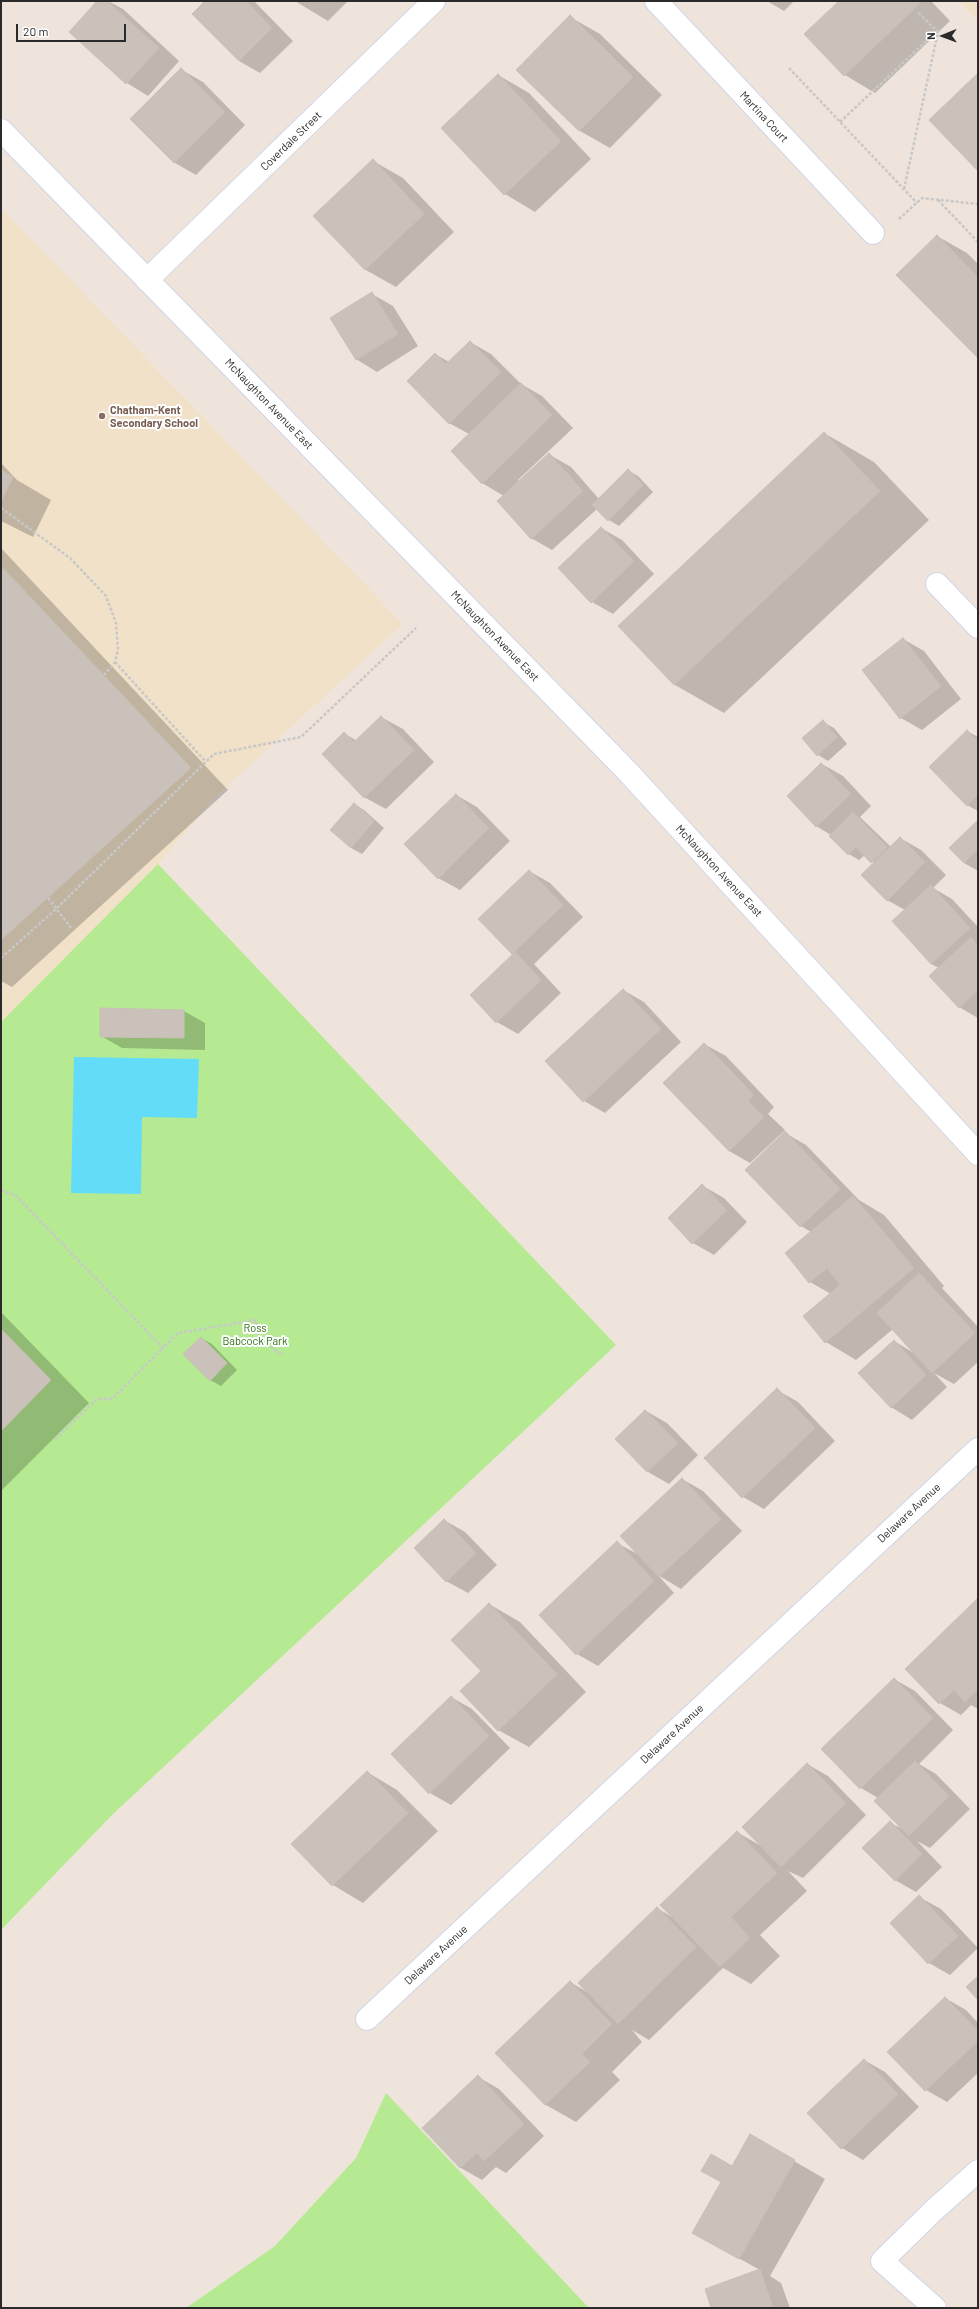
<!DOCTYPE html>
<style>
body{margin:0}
#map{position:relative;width:979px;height:2309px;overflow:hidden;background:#eee4db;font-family:Barlow,sans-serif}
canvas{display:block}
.frame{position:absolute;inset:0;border:2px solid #2a2a2a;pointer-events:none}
.north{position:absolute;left:923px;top:16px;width:40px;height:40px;-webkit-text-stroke:3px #fff;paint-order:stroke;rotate:269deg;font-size:11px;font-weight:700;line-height:16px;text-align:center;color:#2a2a2a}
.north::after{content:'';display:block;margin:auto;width:14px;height:18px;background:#2a2a2a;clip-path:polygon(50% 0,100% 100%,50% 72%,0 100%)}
.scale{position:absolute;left:16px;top:24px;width:110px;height:18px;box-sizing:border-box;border:2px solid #2a2a2a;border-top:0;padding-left:5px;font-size:12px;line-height:14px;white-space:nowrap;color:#2a2a2a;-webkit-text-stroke:3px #fff;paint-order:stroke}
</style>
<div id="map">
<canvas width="979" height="2309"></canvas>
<div class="frame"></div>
<div class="north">N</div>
<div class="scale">20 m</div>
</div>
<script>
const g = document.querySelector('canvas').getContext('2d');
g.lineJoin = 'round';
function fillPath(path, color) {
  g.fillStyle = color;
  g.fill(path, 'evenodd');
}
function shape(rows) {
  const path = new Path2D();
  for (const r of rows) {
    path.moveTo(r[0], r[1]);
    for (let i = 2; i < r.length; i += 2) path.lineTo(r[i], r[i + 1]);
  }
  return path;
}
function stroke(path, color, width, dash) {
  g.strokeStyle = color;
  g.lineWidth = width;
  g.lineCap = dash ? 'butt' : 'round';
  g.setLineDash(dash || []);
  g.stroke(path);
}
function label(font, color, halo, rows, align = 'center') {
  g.font = font + ' Barlow,sans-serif';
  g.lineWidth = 4;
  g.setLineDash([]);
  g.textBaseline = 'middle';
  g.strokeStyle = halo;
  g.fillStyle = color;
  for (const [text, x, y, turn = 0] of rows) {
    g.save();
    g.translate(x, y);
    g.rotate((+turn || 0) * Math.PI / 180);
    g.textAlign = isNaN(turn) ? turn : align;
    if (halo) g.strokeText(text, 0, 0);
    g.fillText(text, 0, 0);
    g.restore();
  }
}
const education = shape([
 [959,1,978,1,978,21],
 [1,208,403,624,214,798,158,864,1,1022]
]);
const green = shape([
 [158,864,616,1345,112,1815,1,1930,1,1022],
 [386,2093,589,2308,186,2308,275,2246,356,2158]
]);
const water = shape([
 [74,1057,199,1059,197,1118,142,1117,141,1194,71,1193]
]);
const shadow = shape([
 [98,1,108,1,123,9,179,61,148,96,127,83,71,32],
 [206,1,254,1,293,41,260,73,239,61],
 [295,1,348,1,328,21],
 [767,1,794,1,784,11],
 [840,1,931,1,950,21,875,93,845,75],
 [570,17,600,34,662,95,610,148,580,131,518,70],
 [182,70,203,82,245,125,196,175,175,163,131,119],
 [498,75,529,93,591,159,535,212,505,194],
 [373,161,403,178,454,232,396,287,366,270,315,216],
 [937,236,967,253,978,264,978,357],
 [372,294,393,306,418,346,377,372,356,359],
 [470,342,491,354,521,384,542,396,573,428,518,480,520,482,550,455,571,467,599,499,628,470,638,476,653,492,619,526,609,520,597,509,552,550,531,538,504,496,482,483,469,434,449,423,435,354,449,362],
 [824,433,874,462,929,520,724,713,675,685,620,626],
 [1,463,17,480,51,500,33,537,1,521],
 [601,528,622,540,654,574,613,614,592,602],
 [1,548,228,790,12,987,1,981],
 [903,639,924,651,961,699,922,730,901,718],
 [381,717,403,729,434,762,386,809,364,797,344,733,357,741],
 [823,722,834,728,847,744,828,761,818,755],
 [967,731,978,737,978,811,967,805],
 [822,764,843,776,871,806,860,817,891,847,900,838,921,850,946,875,933,888,952,899,978,927,978,1018,959,1007,939,968,931,964,905,910,887,900,874,863,865,855,859,860,849,854,831,835,816,826],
 [456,795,477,807,510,841,460,890,438,878],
 [354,804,364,810,384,828,362,854,351,848],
 [978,821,978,871,964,863],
 [529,871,550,883,583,917,534,964,561,993,518,1034,497,1022,514,954,512,953],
 [623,990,644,1002,681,1042,605,1113,584,1101],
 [101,1009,184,1011,205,1023,205,1050,122,1048,101,1036],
 [704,1044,726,1056,774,1107,768,1114,785,1130,750,1163,729,1151,665,1083],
 [785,1133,806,1145,859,1200,884,1215,944,1286,942,1288,978,1327,978,1362,954,1384,934,1373,947,1387,912,1420,891,1407,894,1341,914,1353,893,1329,856,1360,826,1342,831,1294,810,1282,811,1232,801,1226,746,1170],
 [703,1186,724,1198,747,1222,714,1255,693,1243],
 [1,1312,89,1403,1,1491],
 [201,1338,212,1344,237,1370,221,1386,210,1380],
 [777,1390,798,1402,835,1441,764,1509,743,1497],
 [646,1411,667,1423,698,1455,669,1484,648,1472,617,1439],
 [682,1479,703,1491,742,1531,681,1589,658,1575,674,1593,598,1666,577,1654,540,1615,617,1543,639,1555],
 [444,1520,465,1532,497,1565,468,1593,446,1581],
 [978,1600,978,1709,971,1705,961,1715,940,1703],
 [489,1604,520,1622,586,1692,529,1747,498,1730,482,1671],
 [894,1679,915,1691,953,1730,919,1764,936,1774,970,1809,930,1848,917,1841,942,1867,916,1892,895,1880,890,1823,903,1829,878,1798,861,1788],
 [451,1697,472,1709,510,1748,451,1805,430,1793],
 [807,1764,828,1776,866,1815,803,1878,788,1871,807,1891,760,1935,780,1956,751,1984,723,1968,649,2040,632,2030,642,2042,612,2072,620,2080,576,2122,546,2105,496,2053,570,1982,587,1992,657,1908,672,1917,737,1832,761,1846],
 [367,1772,397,1790,438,1831,363,1903,333,1885,293,1844],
 [919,1897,941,1909,978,1948,950,1975,929,1963],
 [945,1998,966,2010,978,2023,978,2073,947,2102,926,2090],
 [864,2060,885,2072,919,2107,863,2160,842,2148,809,2114],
 [478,2077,499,2089,544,2136,506,2173,496,2167,482,2180,461,2168,424,2128],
 [751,2136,825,2179,770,2276,781,2283,790,2308,712,2308,760,2270,724,2250,732,2167]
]);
const building = shape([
 [97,1,107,1,159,48,126,84,69,32,97,1],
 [205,1,246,1,272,28,239,61,192,14,205,1],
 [839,1,918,1,920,3,844,76,804,34,839,1],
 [570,15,633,77,579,131,516,70,570,15],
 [181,68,225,112,174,163,130,119,181,68],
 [978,73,978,171,929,120,978,73],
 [498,74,561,141,504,195,441,128,498,74],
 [373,159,424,214,365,270,313,216,373,159],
 [937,235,978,277,978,358,896,275,937,235],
 [372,292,398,334,356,360,330,318,372,292],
 [470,341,501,372,449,424,407,381,435,353,446,364,470,341],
 [521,383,552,415,482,484,451,451,521,383],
 [824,432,880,491,674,685,618,626,824,432],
 [549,453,583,491,531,539,497,501,549,453],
 [628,469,643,485,608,521,592,505,628,469],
 [1,470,13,477,1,502,1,470],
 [601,527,634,561,591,603,558,568,601,527],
 [1,566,191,768,1,940,1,566],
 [903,638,941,686,900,719,862,670,903,638],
 [381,716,414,750,364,798,322,754,344,732,354,742,381,716],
 [823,720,837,737,817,756,802,738,823,720],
 [967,730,978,741,978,794,967,806,929,767,967,730],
 [821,763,851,794,816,827,787,796,821,763],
 [456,794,489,828,438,879,404,844,456,794],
 [354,803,374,821,351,848,330,830,354,803],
 [853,812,887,847,871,863,856,847,848,855,829,836,853,812],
 [978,820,978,849,964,863,949,848,978,820],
 [900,837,925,862,887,901,861,875,900,837],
 [529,870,563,905,512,954,478,919,529,870],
 [931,885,970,928,931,964,892,921,931,885],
 [971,937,978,945,978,990,959,1008,929,976,971,937],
 [515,952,541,980,496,1023,470,995,515,952],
 [623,989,661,1029,583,1102,545,1061,623,989],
 [100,1008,184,1010,184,1038,100,1037,100,1008],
 [704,1043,754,1095,748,1101,764,1117,729,1151,663,1083,704,1043],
 [785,1131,840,1189,800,1227,745,1170,785,1131],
 [702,1184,727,1210,692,1244,668,1218,702,1184],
 [853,1196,914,1268,825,1343,803,1316,840,1285,827,1268,809,1283,785,1253,853,1196],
 [919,1273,975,1333,932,1373,877,1313,919,1273],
 [1,1329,51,1380,1,1431,1,1329],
 [201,1337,227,1363,210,1381,183,1354,201,1337],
 [894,1340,926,1375,891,1408,858,1373,894,1340],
 [777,1388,815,1428,742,1498,704,1458,777,1388],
 [645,1410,678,1443,647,1472,615,1439,645,1410],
 [682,1478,721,1519,659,1577,620,1536,682,1478],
 [444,1519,476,1553,446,1582,414,1548,444,1519],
 [617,1541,654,1581,576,1655,539,1615,617,1541],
 [978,1598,978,1689,965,1702,954,1690,939,1704,905,1669,978,1598],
 [489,1603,557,1674,498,1731,460,1691,481,1671,451,1640,489,1603],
 [894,1678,933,1718,860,1789,821,1749,894,1678],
 [451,1696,489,1736,429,1794,391,1754,451,1696],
 [915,1761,949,1796,909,1836,874,1801,915,1761],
 [807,1763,846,1803,781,1867,742,1827,807,1763],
 [367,1771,408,1813,332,1886,291,1844,367,1771],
 [890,1821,922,1854,895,1881,862,1848,890,1821],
 [737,1831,777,1873,731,1917,750,1938,720,1967,660,1905,737,1831],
 [919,1895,958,1936,928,1964,890,1923,919,1895],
 [657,1907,696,1947,618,2024,578,1983,657,1907],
 [978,1976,978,2000,966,1987,978,1976],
 [570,1981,612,2024,582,2054,590,2062,545,2105,495,2053,570,1981],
 [945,1997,978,2031,978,2041,925,2091,887,2052,945,1997],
 [864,2059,898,2094,841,2149,807,2113,864,2059],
 [478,2075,524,2124,484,2161,477,2153,460,2168,422,2128,478,2075],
 [750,2134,795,2160,739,2259,692,2233,721,2182,701,2171,711,2154,732,2166,750,2134],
 [760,2269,773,2308,711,2308,705,2289,760,2269]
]);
const path = shape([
 [789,68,917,203],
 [840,122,937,31],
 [904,189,938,32,918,12],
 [938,200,978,242],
 [899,219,922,198,978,204],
 [1,508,70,558,106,596,116,623,118,649,115,662,104,675],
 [115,662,205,761],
 [48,898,71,928],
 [1,958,56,909,214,754,301,737,416,628],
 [1,1190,16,1196,163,1348,178,1333,256,1320,256,1328,260,1337,276,1351,284,1355],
 [55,1439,97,1399,112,1399,163,1348]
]);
const street = shape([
 [656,1,873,233],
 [147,280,434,1],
 [937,584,978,627],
 [367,2019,978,1449],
 [935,2308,882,2261,933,2211,978,2171]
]);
const secondary = shape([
 [1,130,628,772,978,1154]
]);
const markers = [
 [102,416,4,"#8d6e63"]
];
const streetNames = [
 ["Martina Court",764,117,47],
 ["Coverdale Street",291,141,-44],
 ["McNaughton Avenue East",269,404,46],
 ["McNaughton Avenue East",495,636,46],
 ["McNaughton Avenue East",719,871,47],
 ["Delaware Avenue",909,1513,-43],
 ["Delaware Avenue",672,1734,-43],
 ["Delaware Avenue",436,1955,-43]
];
const educationNames = [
 ["Chatham-Kent",110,410],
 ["Secondary School",110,423]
];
const parkNames = [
 ["Ross",255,1328],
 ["Babcock Park",255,1341]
];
fillPath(education, '#f1e1c8');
fillPath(green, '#b6ea92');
fillPath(water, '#63dcfa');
fillPath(shadow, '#0003');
fillPath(building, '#c9c1ba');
stroke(building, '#c9c0b4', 1);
stroke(street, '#d0d5e5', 24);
stroke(secondary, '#d0d5e5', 24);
stroke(path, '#c8c8c8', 2.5, [3, 2]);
stroke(street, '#fff', 22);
stroke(secondary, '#fff', 22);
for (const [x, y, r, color] of markers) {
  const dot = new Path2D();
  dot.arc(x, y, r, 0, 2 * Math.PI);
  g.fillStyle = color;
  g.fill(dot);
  stroke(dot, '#fff', 1.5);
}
label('11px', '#2a2a2a', '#fff', streetNames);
label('bold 11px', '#785e54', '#fff', educationNames, 'left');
label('11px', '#2c6e13', '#fff', parkNames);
</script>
